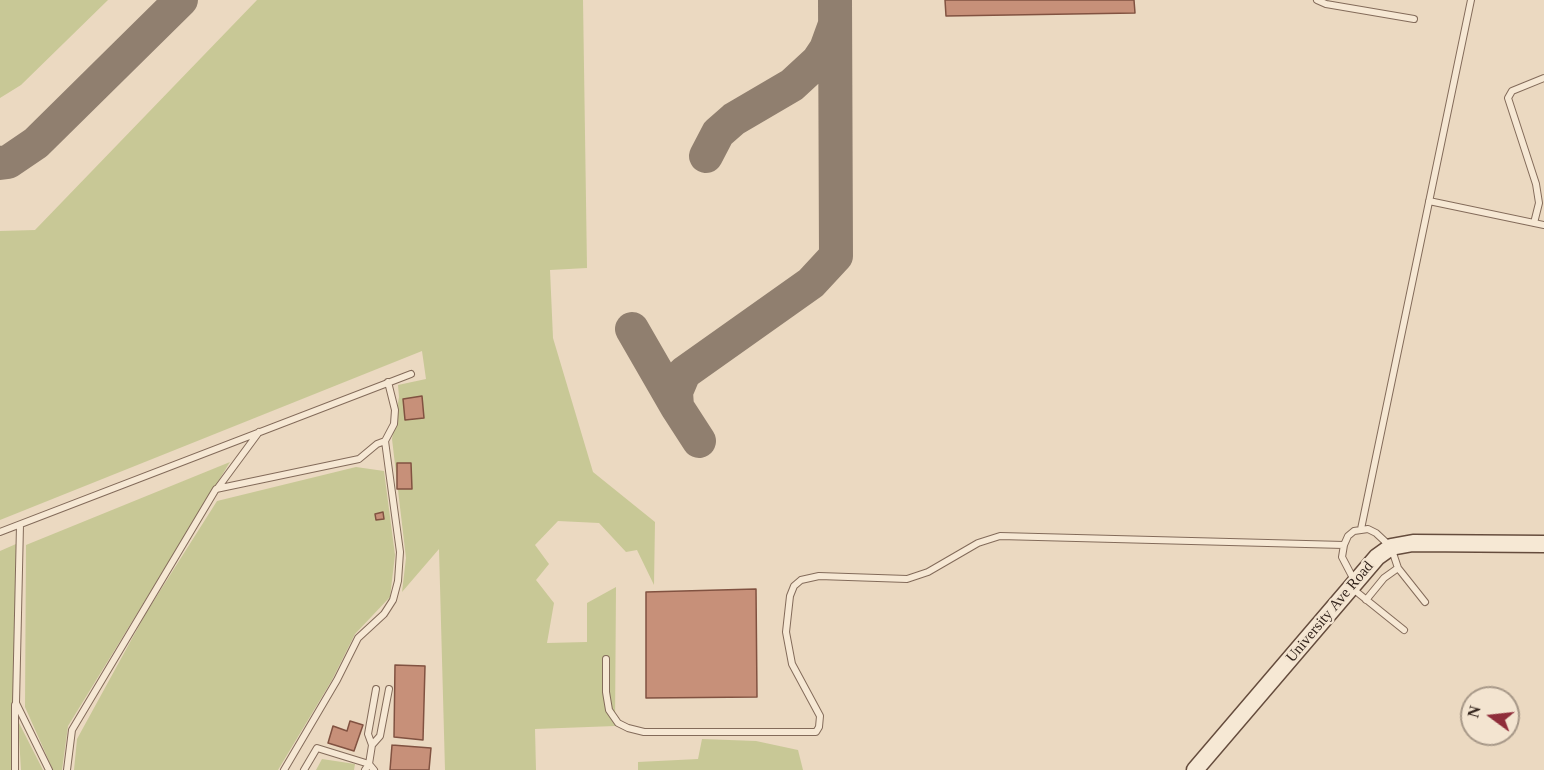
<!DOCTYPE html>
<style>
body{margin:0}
#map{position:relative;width:1544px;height:770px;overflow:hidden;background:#ebd9c1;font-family:Georgia,serif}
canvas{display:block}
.north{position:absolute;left:1460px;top:686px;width:60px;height:60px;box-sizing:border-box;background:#f3e4d0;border:2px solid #a79888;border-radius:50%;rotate:285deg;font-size:16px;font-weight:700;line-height:24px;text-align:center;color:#34251d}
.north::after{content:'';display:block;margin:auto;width:21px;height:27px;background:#8f2d3a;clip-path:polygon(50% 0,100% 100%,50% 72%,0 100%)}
</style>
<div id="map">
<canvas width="1544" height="770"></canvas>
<div class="north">N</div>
</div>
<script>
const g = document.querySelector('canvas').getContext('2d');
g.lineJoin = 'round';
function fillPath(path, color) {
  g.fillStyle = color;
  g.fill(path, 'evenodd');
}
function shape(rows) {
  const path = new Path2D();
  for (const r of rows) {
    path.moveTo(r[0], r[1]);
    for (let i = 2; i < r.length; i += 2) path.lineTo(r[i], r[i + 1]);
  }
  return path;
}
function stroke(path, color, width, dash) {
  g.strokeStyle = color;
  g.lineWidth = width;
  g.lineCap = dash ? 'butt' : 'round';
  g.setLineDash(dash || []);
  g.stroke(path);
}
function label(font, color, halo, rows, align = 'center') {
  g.font = font + ' Georgia,serif';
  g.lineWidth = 4.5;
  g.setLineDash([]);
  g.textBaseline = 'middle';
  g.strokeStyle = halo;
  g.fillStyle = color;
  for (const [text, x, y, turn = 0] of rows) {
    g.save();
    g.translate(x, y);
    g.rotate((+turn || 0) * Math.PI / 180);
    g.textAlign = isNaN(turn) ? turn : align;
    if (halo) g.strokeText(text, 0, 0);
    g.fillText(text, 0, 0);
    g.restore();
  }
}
const green = shape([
 [0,0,108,0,21,85,0,98],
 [257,0,583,0,587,268,550,270,553,338,593,472,655,522,654,585,637,550,626,552,599,523,558,521,535,545,549,564,536,580,554,603,547,643,587,642,587,603,616,587,615,726,535,729,536,770,445,770,439,549,402,592,406,558,392,439,399,397,398,385,426,379,422,351,0,520,0,231,35,230],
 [230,462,68,726,62,770,53,770,25,707,26,545],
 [356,467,384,471,395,555,390,597,355,634,332,680,278,770,74,770,77,739,146,613,217,501],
 [16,544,12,770,0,770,0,551],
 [18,721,43,770,21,770],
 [702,739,756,741,798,750,803,770,638,770,638,762,698,759],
 [322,759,355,764,354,770,316,770]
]);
const taxiway = shape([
 [706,156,718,133,734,119,792,85,818,61,826,49,834,27],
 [0,163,8,162,36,143,181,0],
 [632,329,677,407],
 [699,441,677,407,676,392,684,373,811,283,836,256,835,0]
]);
const building = shape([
 [945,0,1134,0,1135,13,946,16,945,0],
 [422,396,424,418,405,420,403,399,422,396],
 [397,463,411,463,412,489,397,489,397,463],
 [383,512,384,519,376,520,375,514,383,512],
 [756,589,757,697,646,698,646,592,756,589],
 [395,665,425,666,423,740,394,737,395,665],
 [350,721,363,725,354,751,328,743,333,726,347,731,350,721],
 [392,745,431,748,429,770,390,770,392,745]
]);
const lane = shape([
 [1317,0,1326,4,1414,19],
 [1429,201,1544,225],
 [1534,223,1539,203,1536,184,1508,98,1512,91,1544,78],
 [217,489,259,432],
 [20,525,16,703,49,770],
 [1361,529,1471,0],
 [0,532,411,374],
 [1354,580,1342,557,1344,545,1348,536,1354,531,1368,529,1376,533,1391,547,1398,568,1425,602],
 [1353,589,1404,630],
 [1366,600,1384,578,1398,568],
 [606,659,606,692,609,710,618,723,628,728,644,732,816,732,819,727,820,716,792,664,786,632,790,596,794,586,801,580,819,576,907,579,928,572,978,543,1000,536,1344,545],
 [372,745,368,734,376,689],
 [15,770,15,705],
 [67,770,72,730,216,489,359,459,377,444,385,441,394,424,395,410,388,382],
 [284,770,337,680,358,638,384,614,393,600,398,581,400,552,385,441],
 [304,770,317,748,369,764,374,770],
 [365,770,369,764,372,745,380,736,389,689]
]);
const secondary = shape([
 [1195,770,1377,557,1391,547,1413,543,1544,544]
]);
const streetNames = [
 ["University Ave Road",1330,612,-50]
];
fillPath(green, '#c8c896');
stroke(taxiway, '#907f6f', 34);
fillPath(building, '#c79079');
stroke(building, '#815241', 1.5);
stroke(lane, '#836b5a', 8);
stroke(secondary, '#654c3d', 19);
stroke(lane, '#f6e8d4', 6);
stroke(secondary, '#f6e8d4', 16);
label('15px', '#34251d', '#f3e4d0', streetNames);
</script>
